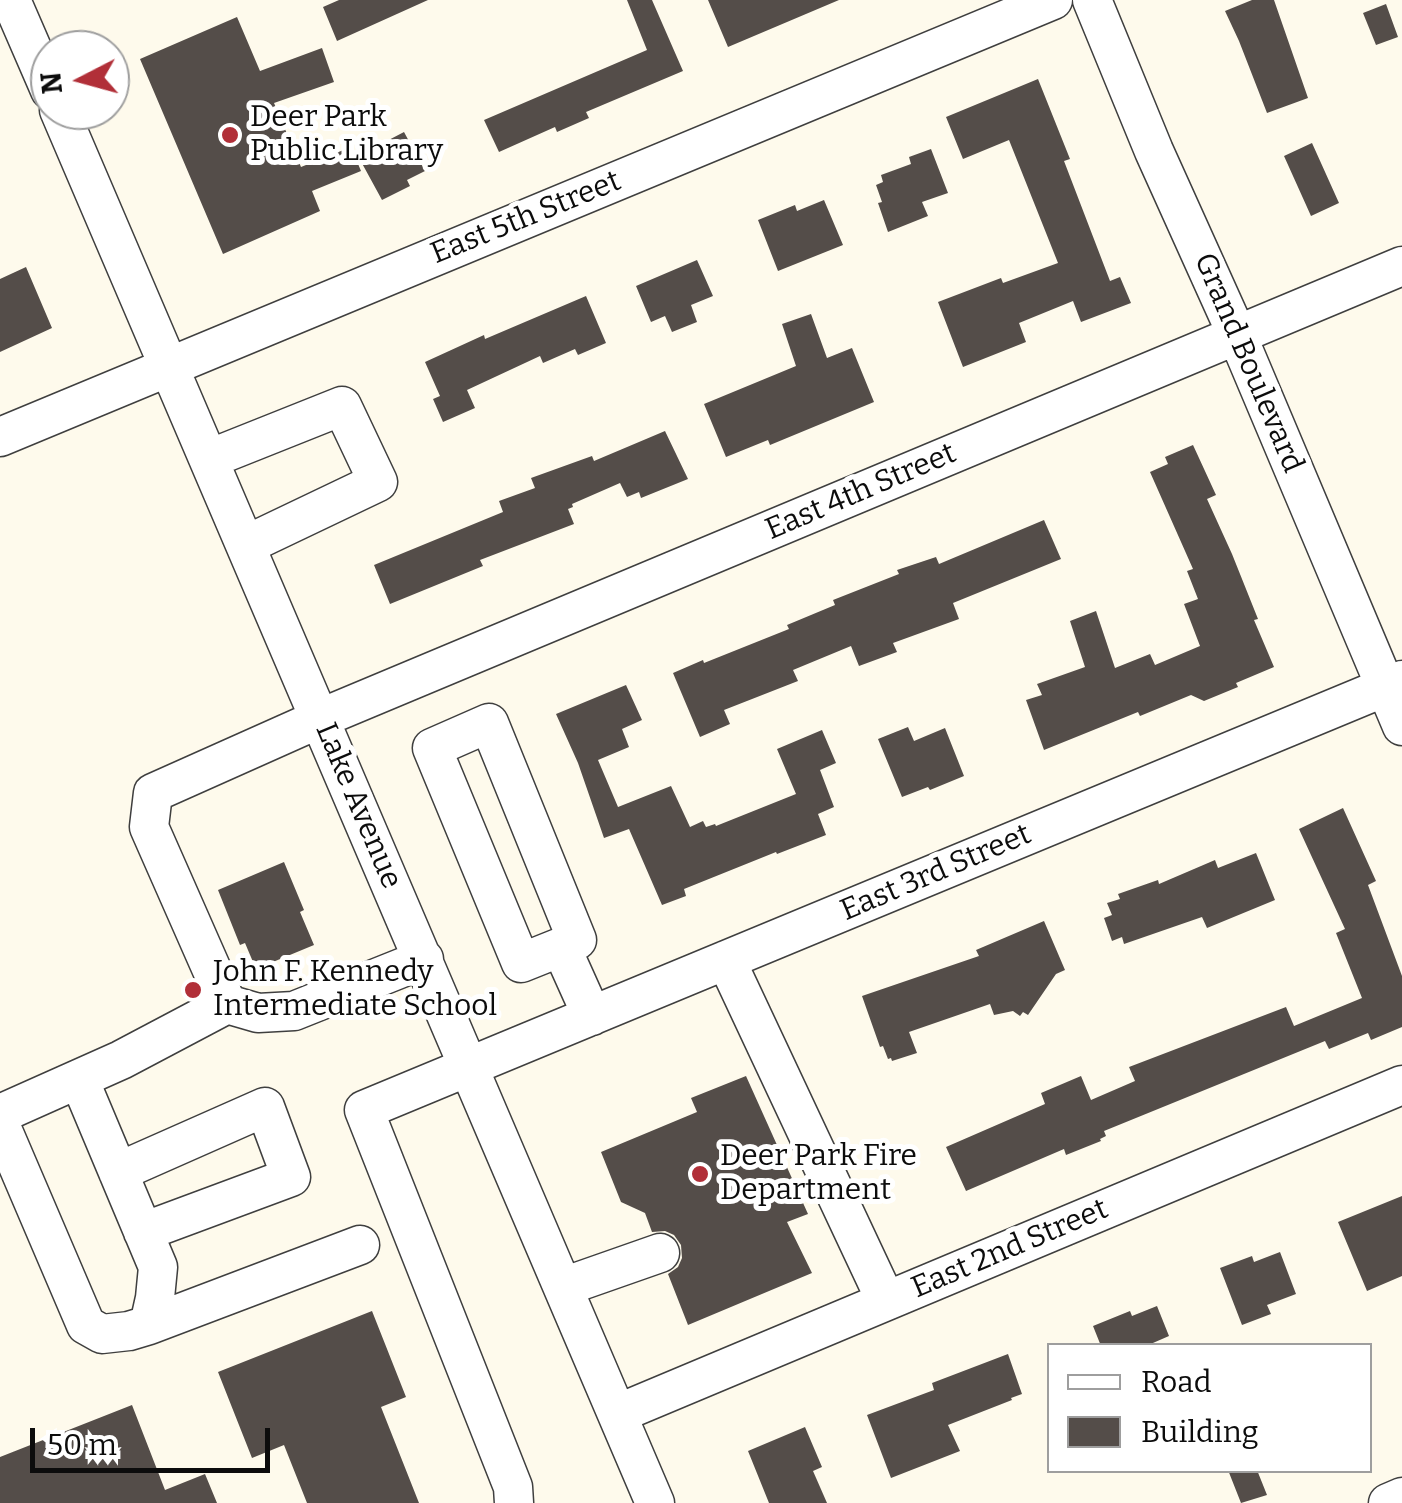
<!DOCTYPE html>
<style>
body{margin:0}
#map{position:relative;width:1402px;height:1503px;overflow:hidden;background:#fefaec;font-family:Bitter,serif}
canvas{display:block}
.legend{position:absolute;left:1047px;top:1343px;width:325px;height:130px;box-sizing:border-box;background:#fff;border:2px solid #9e9e9e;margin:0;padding:12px 18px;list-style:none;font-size:30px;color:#0c0c0c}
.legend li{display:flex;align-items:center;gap:20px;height:50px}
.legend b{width:50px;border:2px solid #9e9e9e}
.north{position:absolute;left:30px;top:30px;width:100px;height:100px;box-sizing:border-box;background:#fff;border:2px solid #9e9e9e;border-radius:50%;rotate:264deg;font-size:28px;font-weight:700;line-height:40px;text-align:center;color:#0c0c0c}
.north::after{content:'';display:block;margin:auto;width:35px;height:45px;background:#b12f38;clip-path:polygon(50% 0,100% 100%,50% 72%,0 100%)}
.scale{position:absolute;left:30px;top:1428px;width:240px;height:45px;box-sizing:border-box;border:5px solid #0c0c0c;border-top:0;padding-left:12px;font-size:30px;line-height:35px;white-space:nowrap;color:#0c0c0c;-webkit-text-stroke:8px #fff;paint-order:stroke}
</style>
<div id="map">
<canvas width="1402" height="1503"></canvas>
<ul class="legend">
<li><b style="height:12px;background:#fff"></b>Road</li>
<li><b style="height:28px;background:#544d49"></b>Building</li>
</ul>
<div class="north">N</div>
<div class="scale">50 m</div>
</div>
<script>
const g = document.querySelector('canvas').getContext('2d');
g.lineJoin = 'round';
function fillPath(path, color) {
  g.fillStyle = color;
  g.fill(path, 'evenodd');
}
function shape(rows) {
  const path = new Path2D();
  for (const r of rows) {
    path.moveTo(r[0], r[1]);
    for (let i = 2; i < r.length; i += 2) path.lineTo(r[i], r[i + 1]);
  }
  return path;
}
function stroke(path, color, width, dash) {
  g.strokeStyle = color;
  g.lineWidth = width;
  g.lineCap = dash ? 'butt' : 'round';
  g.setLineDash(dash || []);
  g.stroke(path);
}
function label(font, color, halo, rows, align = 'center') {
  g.font = font + ' Bitter,serif';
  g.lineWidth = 10;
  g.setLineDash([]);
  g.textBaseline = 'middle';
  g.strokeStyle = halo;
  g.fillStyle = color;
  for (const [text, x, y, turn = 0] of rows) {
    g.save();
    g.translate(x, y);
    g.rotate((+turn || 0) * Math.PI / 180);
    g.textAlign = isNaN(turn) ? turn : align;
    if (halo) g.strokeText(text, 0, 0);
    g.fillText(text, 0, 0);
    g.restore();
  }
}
const building = shape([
 [339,0,428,0,337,41,323,7],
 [627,0,652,0,683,71,586,112,589,118,557,132,555,127,499,152,484,120,647,50],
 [708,0,839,0,728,47],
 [1252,0,1274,0,1308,98,1267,113,1239,41,1225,11],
 [1386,4,1398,37,1376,45,1363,13],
 [237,17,260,71,322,48,334,82,274,103,301,167,351,147,361,171,312,191,320,211,223,254,140,59],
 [1038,79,1070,159,1064,161,1110,281,1120,277,1131,303,1081,322,1073,301,1019,323,1026,342,963,367,938,302,1001,278,1003,283,1058,263,1009,140,963,159,946,117],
 [404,132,425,171,407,180,410,186,382,200,358,156],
 [1312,143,1339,203,1311,216,1284,156],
 [931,149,948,193,922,202,928,216,888,232,878,203,882,202,876,185,883,182,881,175,911,164,909,157],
 [824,200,843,245,778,271,758,220,795,205,797,211],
 [697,260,713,296,691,305,697,322,672,332,665,316,651,322,636,286],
 [26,267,52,328,0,352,0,279],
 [586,296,606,343,578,355,575,349,543,363,540,356,467,390,475,408,443,422,433,399,440,396,425,362,484,335,485,339],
 [811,314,827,358,852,348,874,402,770,445,768,440,726,457,704,404,796,366,782,324],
 [665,431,688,479,641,498,639,492,627,497,620,483,572,504,573,507,568,509,574,524,480,560,483,566,390,604,374,565,503,512,499,501,535,488,531,478,592,456,594,461],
 [1193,445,1216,495,1207,499,1232,554,1258,619,1254,620,1274,667,1236,683,1238,687,1204,701,1191,695,1140,716,1138,712,1044,750,1026,700,1042,695,1037,684,1085,667,1070,621,1096,611,1115,668,1150,654,1155,665,1200,646,1184,604,1198,599,1187,571,1193,569,1150,472,1168,464,1165,457],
 [1044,520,1061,559,953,603,959,619,893,643,897,652,859,666,851,646,793,670,798,681,724,710,730,724,700,737,673,673,703,660,704,663,789,629,787,625,835,605,833,600,899,574,897,570,936,557,939,564],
 [626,685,642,720,622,729,629,747,598,760,618,807,671,786,690,827,703,821,706,827,715,824,716,826,796,794,777,749,822,730,836,763,820,770,834,807,818,814,826,835,777,854,776,852,684,889,686,896,662,905,629,829,604,838,578,763,556,714],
 [908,727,914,741,945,728,964,776,930,790,928,787,902,797,878,739],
 [1343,808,1376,881,1368,885,1402,976,1402,1027,1371,1040,1368,1033,1329,1049,1325,1041,1104,1131,1106,1136,1100,1139,1101,1141,1066,1155,1064,1149,966,1191,946,1147,1045,1104,1041,1093,1081,1076,1091,1100,1135,1081,1129,1067,1286,1007,1294,1026,1362,998,1336,933,1345,929,1299,829],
 [1256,853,1275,900,1207,928,1202,917,1124,944,1122,937,1112,941,1104,918,1112,915,1107,903,1120,899,1118,894,1158,880,1159,884,1215,860,1218,868],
 [284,862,304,910,300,912,314,945,256,969,245,943,240,945,218,890],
 [1044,921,1065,970,1056,974,1028,1015,1023,1012,1020,1016,1013,1011,994,1015,990,1004,909,1032,917,1053,892,1061,891,1058,888,1059,883,1046,880,1047,862,996,979,956,976,950],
 [746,1076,808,1214,787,1222,812,1273,688,1325,668,1274,678,1267,682,1258,681,1245,674,1235,665,1231,652,1232,645,1213,621,1202,601,1152,697,1112,691,1098],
 [1402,1196,1402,1276,1367,1291,1338,1222],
 [1280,1252,1296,1294,1267,1305,1271,1314,1242,1325,1220,1268,1252,1256,1254,1262],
 [1157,1306,1169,1336,1146,1346,1101,1346,1093,1326,1130,1311,1132,1316],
 [372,1311,406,1397,381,1407,419,1503,307,1503,284,1445,252,1458,218,1372],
 [1008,1354,1022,1394,1011,1398,1012,1400,948,1425,960,1451,891,1478,867,1415,934,1390,932,1383],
 [132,1405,165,1490,205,1474,217,1503,0,1503,0,1457],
 [805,1427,822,1467,813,1471,827,1503,769,1503,748,1451],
 [1228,1470,1257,1470,1267,1495,1241,1503]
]);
const minor = shape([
 [11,0,50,90],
 [1092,0,1154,151,1237,335,1402,726],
 [59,110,655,1503],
 [0,437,1053,0],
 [209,459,342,406,378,482,246,545],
 [561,947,521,963,432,748,489,723,577,940,561,947,592,1016],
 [424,959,294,1011,258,1013,227,1004,149,827,153,793,321,718,1402,266],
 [726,960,886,1301],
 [0,1114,121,1060,227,1004],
 [0,1124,86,1325,102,1334,129,1331,149,1325,155,1298,158,1267,79,1079],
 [118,1172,265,1107,291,1177,143,1232],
 [563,1287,660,1253],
 [149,1325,360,1245],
 [617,1414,1402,1085],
 [514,1503,513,1487,364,1110,1402,680],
 [1388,1503,1402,1497]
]);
const markers = [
 [230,135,10,"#b12f38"],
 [193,990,10,"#b12f38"],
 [700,1174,10,"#b12f38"]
];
const poiNames = [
 ["Deer Park",250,118],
 ["Public Library",250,152],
 ["John F. Kennedy",213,973],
 ["Intermediate School",213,1007],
 ["Deer Park Fire",720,1157],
 ["Department",720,1191]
];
const streetNames = [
 ["East 5th Street",526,218,-22],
 ["Grand Boulevard",1248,363,67],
 ["East 4th Street",861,492,-23],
 ["Lake Avenue",358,806,67],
 ["East 3rd Street",936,873,-23],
 ["East 2nd Street",1010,1249,-23]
];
fillPath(building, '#544d49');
stroke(minor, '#3f3f3f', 41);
stroke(minor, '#fff', 38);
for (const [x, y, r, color] of markers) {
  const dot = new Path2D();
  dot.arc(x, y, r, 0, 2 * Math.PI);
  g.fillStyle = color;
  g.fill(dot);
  stroke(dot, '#fff', 4);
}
label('30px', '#0c0c0c', '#fff', poiNames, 'left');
label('30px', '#0c0c0c', '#fff', streetNames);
</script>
